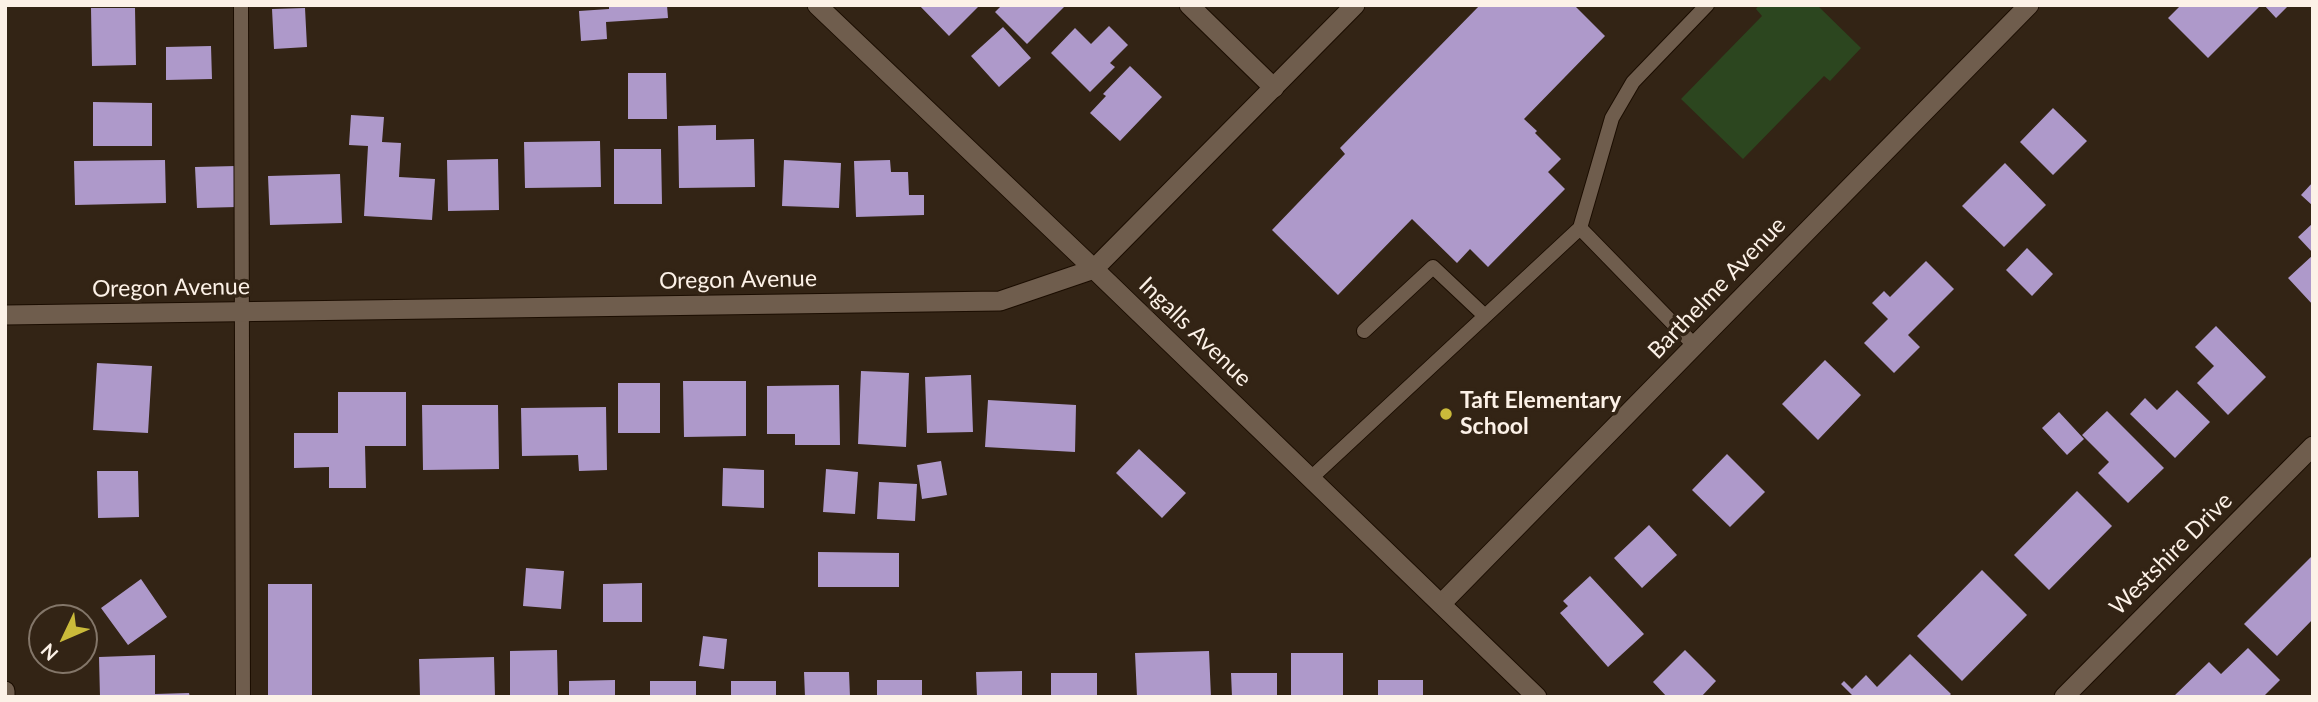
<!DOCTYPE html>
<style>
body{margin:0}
#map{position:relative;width:2318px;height:702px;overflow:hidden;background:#332415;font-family:Lato,sans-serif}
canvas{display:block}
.frame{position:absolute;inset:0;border:7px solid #fcf1e7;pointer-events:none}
.north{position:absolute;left:28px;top:604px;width:70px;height:70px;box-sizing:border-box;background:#332415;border:2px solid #837669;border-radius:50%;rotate:226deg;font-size:19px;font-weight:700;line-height:28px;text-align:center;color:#fcf1e7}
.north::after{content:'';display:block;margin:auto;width:24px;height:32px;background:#caba3a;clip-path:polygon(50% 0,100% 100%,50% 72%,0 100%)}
</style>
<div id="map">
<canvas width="2318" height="702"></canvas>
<div class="frame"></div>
<div class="north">N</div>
</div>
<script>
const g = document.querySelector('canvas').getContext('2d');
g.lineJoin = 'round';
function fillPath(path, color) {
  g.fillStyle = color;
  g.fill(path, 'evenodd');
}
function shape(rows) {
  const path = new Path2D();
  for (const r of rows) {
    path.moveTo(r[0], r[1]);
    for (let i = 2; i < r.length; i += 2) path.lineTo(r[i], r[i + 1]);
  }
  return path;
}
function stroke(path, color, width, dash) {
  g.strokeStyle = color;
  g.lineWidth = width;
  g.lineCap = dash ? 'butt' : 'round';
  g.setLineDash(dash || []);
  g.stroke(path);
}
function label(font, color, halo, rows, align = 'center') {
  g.font = font + ' Lato,sans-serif';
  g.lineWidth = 7;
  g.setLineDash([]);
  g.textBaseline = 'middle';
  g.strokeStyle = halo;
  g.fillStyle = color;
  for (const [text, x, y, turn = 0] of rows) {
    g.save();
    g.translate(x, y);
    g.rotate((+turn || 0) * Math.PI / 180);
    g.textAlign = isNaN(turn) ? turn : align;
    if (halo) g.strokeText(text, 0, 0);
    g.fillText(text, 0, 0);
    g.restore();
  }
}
const green = shape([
 [1759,5,1817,5,1861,48,1830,81,1824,76,1743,159,1681,99,1762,16,1756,9]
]);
const building = shape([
 [609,5,667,5,668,18,606,22,607,39,581,41,579,11,609,9],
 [919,5,980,5,949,36],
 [1002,5,1066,5,1027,44,995,12],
 [1480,5,1574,5,1605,36,1524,119,1537,131,1535,133,1561,159,1548,172,1565,189,1488,267,1470,249,1457,263,1412,219,1338,295,1272,230,1345,154,1340,148],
 [2181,5,2261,5,2208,58,2168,18],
 [2264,5,2289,5,2276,18],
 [91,8,135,8,136,65,92,66],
 [305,8,307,47,274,49,272,9],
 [1109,26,1128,45,1110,63,1115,67,1090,92,1051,53,1075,28,1091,44],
 [1003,27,1031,58,999,87,971,56],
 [211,46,212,79,166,80,166,47],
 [1130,66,1162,97,1120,141,1090,113,1106,96,1103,94],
 [628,73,666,73,667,119,628,119],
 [93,102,152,103,152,146,93,146],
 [2053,108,2087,141,2053,175,2020,142],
 [351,115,384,117,382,142,401,143,399,177,435,179,432,220,364,216,368,146,349,145],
 [716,125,716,140,754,139,755,187,679,188,678,126],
 [600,141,601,187,525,188,524,142],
 [614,149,661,149,662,204,614,204],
 [498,159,499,210,448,211,447,160],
 [165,160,166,203,75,205,74,161],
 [784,160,841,163,839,208,782,206],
 [890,160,891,172,908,172,909,195,924,195,924,215,856,217,854,161],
 [2005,163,2046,205,2004,247,1962,206],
 [236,166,237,207,197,208,195,167],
 [340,174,342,223,270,225,268,176],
 [2313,182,2313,206,2301,195],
 [2313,223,2313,253,2298,237],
 [2027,248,2053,274,2032,296,2006,270],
 [2313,255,2313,305,2288,278],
 [1926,261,1954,289,1908,335,1920,347,1894,373,1864,343,1888,319,1872,303,1884,291,1890,297],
 [2216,326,2266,377,2228,415,2197,383,2214,366,2195,347],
 [1825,360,1861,395,1818,440,1782,404],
 [97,363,152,366,148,433,93,430],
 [861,371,909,373,906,447,858,444],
 [971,375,973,432,927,433,925,377],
 [683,381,746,381,746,436,684,437],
 [618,383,660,383,660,433,618,433],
 [839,385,840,445,795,445,795,434,767,434,767,386],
 [2177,390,2210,422,2175,458,2130,414,2145,398,2157,410],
 [338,392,406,392,406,446,365,446,366,488,329,488,329,467,294,468,294,433,338,433],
 [988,400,1076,405,1075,452,985,447],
 [422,405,498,405,499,469,423,470],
 [606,407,607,470,579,471,578,455,522,456,521,408],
 [2107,411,2164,468,2128,503,2098,473,2109,462,2082,435],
 [2059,412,2084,439,2067,455,2042,428],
 [1139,449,1186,493,1162,518,1116,473],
 [1727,454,1765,492,1730,527,1692,490],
 [941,461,947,495,922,499,917,465],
 [723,468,764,470,764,508,722,506],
 [826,469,858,472,855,514,823,512],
 [97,471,138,471,139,517,98,518],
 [879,482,917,484,915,521,877,519],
 [2077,491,2112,526,2049,590,2014,555],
 [1649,525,1677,555,1642,588,1614,558],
 [818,552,899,553,899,587,818,587],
 [2313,555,2313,619,2277,656,2244,624],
 [526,568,564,571,561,609,523,606],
 [1982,570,2027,615,1962,681,1917,636],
 [1590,576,1644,634,1608,667,1560,613,1568,606,1563,601],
 [141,579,167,617,128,645,101,608],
 [642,583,642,622,603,622,603,584],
 [268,584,312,584,312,697,268,697],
 [703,636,727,639,724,669,699,666],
 [2248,648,2280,680,2263,697,2173,697,2209,662,2221,674],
 [557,650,558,697,510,697,510,651],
 [1685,650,1716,681,1701,697,1667,697,1653,682],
 [1209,651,1211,697,1137,697,1135,653],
 [1291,653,1343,653,1343,697,1291,697],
 [1910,654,1951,694,1948,697,1854,697,1841,684,1844,681,1852,689,1866,675,1877,687],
 [155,655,155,694,189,693,190,697,100,697,99,657],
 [494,657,495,697,420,697,419,659],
 [1022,671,1022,697,977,697,976,672],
 [804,672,849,672,850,697,805,697],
 [1051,673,1097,673,1097,697,1051,697],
 [1231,673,1277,673,1277,697,1232,697],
 [615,680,615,697,569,697,569,681],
 [877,680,922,680,922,697,877,697],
 [1378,680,1423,680,1423,697,1378,697],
 [650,681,696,681,696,697,650,697],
 [731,681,776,681,776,697,731,697]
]);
const service = shape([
 [241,5,243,697],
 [1580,228,1612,118,1633,82,1707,5],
 [1364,331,1433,267,1485,316],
 [1311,478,1580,228,1695,346]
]);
const minor = shape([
 [1189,5,1274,88],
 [5,315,1000,301,1094,269],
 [1441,604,2029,5],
 [5,691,5,697],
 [2064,697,2313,446]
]);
const tertiary = shape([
 [817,5,1094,269,1537,697],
 [1094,269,1355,5]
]);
const markers = [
 [1446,414,7,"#caba3a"]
];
const streetNames = [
 ["Oregon Avenue",738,280,-1],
 ["Oregon Avenue",171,288,-1],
 ["Barthelme Avenue",1717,288,-46],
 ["Ingalls Avenue",1195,332,44],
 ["Westshire Drive",2171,554,-45]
];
const poiNames = [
 ["Taft Elementary",1460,401],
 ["School",1460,427]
];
fillPath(green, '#2c461f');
fillPath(building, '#ae99ca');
stroke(service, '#1b0d01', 16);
stroke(minor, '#1b0d01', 21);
stroke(tertiary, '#1b0d01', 21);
stroke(service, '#6f5d4d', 14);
stroke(minor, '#6f5d4d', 19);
stroke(tertiary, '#6f5d4d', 19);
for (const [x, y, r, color] of markers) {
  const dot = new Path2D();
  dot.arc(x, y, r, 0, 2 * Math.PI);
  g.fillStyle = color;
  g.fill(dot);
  stroke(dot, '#332415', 2.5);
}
label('23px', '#fcf1e7', '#332415', streetNames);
label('bold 23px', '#fcf1e7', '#332415', poiNames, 'left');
</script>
